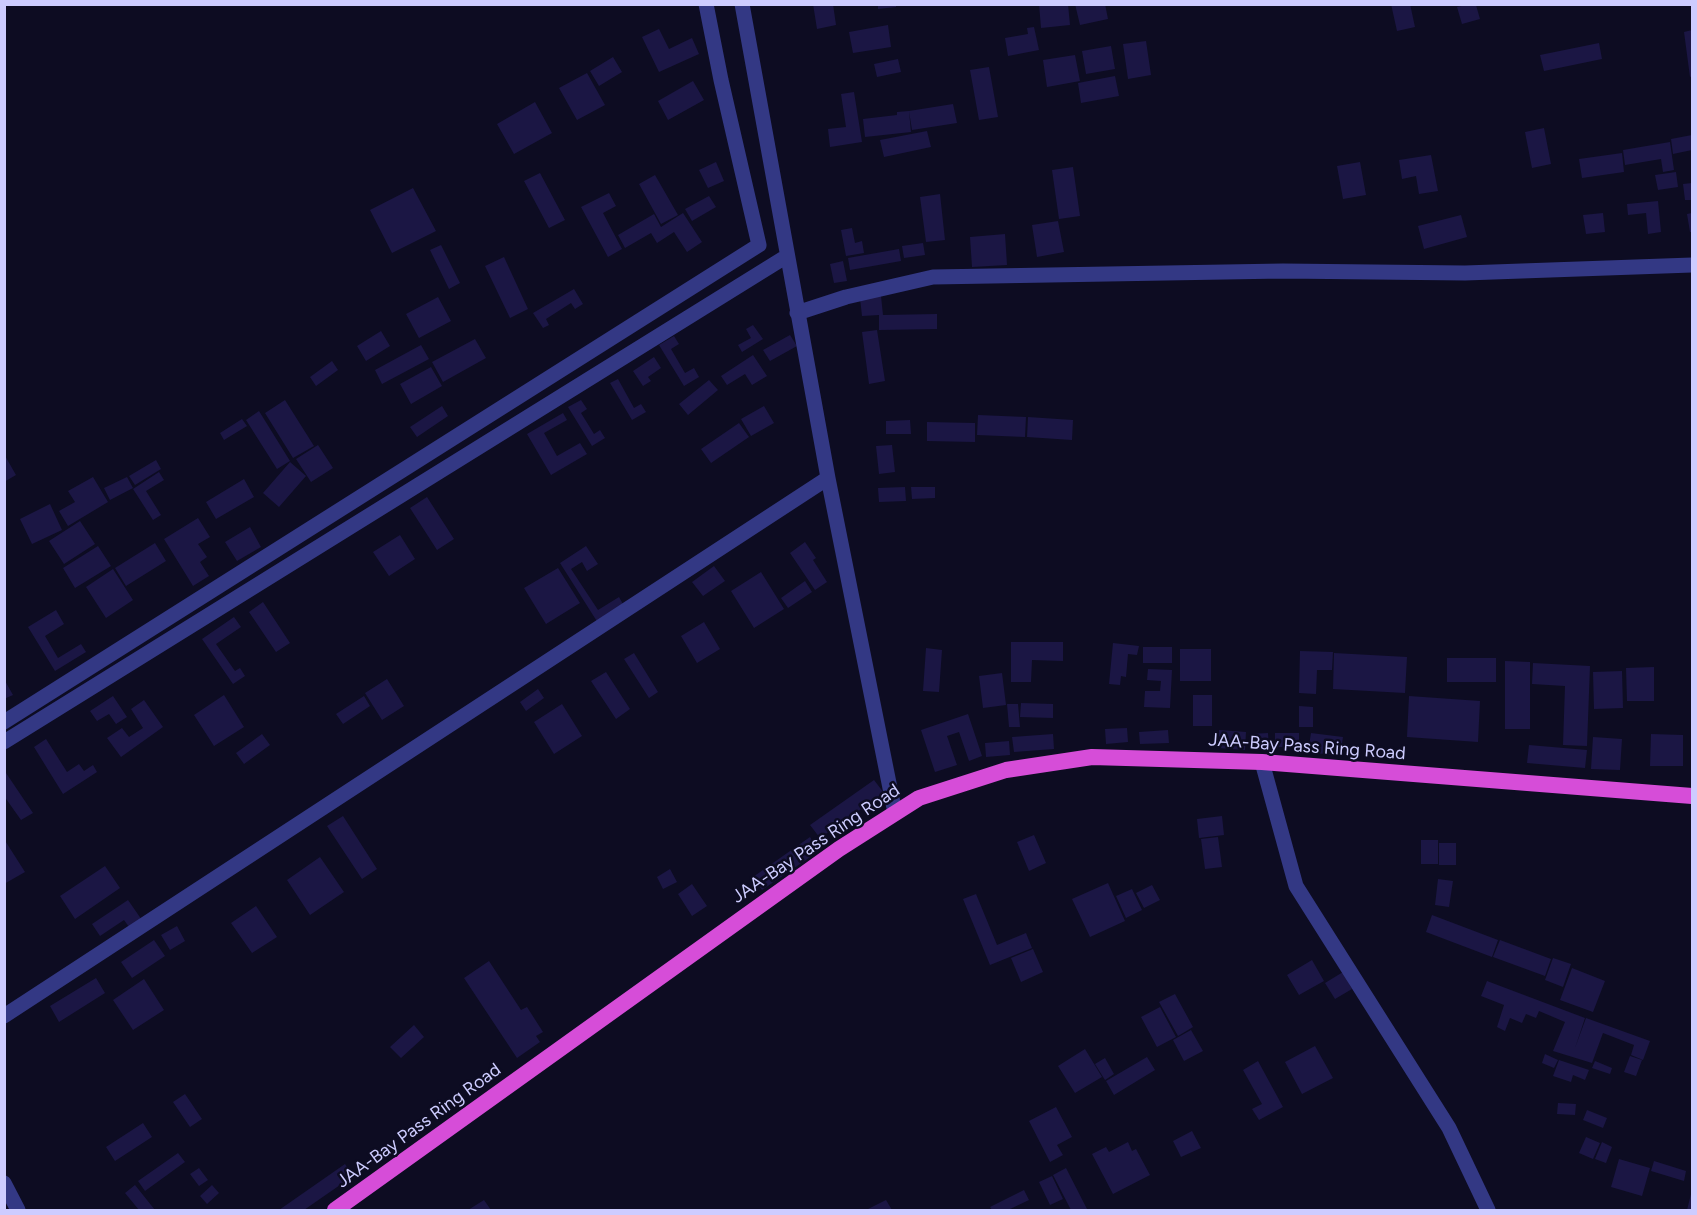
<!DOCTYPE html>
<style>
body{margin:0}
#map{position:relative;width:1697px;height:1215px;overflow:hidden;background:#0d0c22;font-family:Figtree,sans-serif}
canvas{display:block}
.frame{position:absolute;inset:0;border:6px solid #cdccff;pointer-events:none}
</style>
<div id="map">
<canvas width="1697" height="1215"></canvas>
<div class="frame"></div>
</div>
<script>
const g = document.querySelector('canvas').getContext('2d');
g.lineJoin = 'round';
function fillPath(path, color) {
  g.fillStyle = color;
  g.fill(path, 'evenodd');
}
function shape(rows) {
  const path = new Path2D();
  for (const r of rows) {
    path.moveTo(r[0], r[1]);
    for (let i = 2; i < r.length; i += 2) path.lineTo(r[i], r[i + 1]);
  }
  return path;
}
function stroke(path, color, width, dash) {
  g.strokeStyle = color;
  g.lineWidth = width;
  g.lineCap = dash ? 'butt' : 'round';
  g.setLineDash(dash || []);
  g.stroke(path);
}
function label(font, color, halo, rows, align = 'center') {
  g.font = font + ' Figtree,sans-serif';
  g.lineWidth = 5;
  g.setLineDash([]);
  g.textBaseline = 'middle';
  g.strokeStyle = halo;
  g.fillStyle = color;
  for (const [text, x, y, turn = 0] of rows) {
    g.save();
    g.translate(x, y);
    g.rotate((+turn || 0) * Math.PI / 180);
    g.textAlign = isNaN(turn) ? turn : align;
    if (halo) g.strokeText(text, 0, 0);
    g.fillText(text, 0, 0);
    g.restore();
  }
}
const building = shape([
 [813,4,833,4,836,25,817,29],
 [878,4,896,4,896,7,878,9],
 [1039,4,1068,4,1070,25,1041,28],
 [1075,4,1105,4,1108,19,1080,25],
 [1391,4,1410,4,1415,27,1397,31],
 [1466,5,1476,5,1480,19,1462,24,1457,7],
 [888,25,891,47,853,53,849,32],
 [1034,27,1039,50,1008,56,1005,38,1028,34,1027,28],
 [659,29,669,49,692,38,699,54,659,72,642,37],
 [1692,30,1692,76,1690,77,1684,32],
 [1146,41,1151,75,1128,79,1123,44],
 [1599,43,1602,59,1544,71,1540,55],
 [1111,46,1115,69,1086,74,1082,51],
 [1075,55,1080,81,1047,87,1043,60],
 [613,57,622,72,599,86,590,71],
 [898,59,901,72,877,77,874,64],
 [989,67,998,117,979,120,970,70],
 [587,73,605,105,577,120,559,88],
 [1115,76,1119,96,1081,103,1078,83],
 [693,81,704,100,668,120,658,101],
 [854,92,862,142,830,147,828,129,846,127,841,94],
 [535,102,552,133,514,154,497,124],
 [953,104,957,123,912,130,909,111],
 [909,111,911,132,865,137,863,119,897,115,897,112],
 [1544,128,1551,164,1532,168,1525,132],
 [927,131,931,147,884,157,880,140],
 [1692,135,1692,150,1673,154,1671,139],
 [1670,142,1674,170,1663,172,1661,159,1625,165,1623,150],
 [1622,153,1624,172,1582,178,1579,159],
 [1431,155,1438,191,1419,194,1416,176,1402,179,1399,160],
 [716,162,724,181,708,188,699,170],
 [1360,162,1366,195,1343,199,1337,166],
 [1073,167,1080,216,1059,219,1052,170],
 [1676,172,1678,187,1658,190,1655,175],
 [540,173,565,220,549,228,524,181],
 [655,175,678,215,661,224,639,184],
 [1692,183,1692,200,1685,200,1683,184],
 [413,188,436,231,392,253,370,210],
 [609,193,616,206,603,213,622,249,608,257,581,207],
 [940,194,945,240,926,242,920,197],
 [709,196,716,207,692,221,685,209],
 [1658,201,1661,232,1648,234,1646,213,1628,215,1627,204],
 [683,213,702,242,687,252,674,232,657,243,651,233,625,248,618,235,654,214,661,227],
 [1603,213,1605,232,1586,234,1583,215],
 [1692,213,1692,232,1690,232,1687,214],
 [1461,215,1467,237,1424,249,1418,226],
 [1058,221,1064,252,1037,257,1032,225],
 [852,228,855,243,862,241,864,253,846,256,841,230],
 [1005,234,1007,265,972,267,970,237],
 [923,243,925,255,904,258,902,246],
 [441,245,460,283,449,289,430,250],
 [899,249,901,261,850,270,848,258],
 [504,257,528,309,510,318,485,266],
 [843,261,847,281,834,283,830,264],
 [574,289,583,304,575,309,571,303,546,319,549,325,543,328,533,313],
 [881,296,883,315,937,314,937,329,879,330,879,315,862,316,860,298],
 [438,297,451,321,419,338,406,314],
 [753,325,763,339,742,352,738,345,751,338,746,329],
 [877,330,885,381,869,384,862,332],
 [381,331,390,346,366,361,357,346],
 [790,335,797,346,770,361,763,350],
 [674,336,679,344,671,349,685,373,694,368,699,377,684,386,659,345],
 [475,339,486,358,443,382,432,362],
 [421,345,429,359,382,384,375,370],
 [753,355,767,376,752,385,745,374,727,385,721,376],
 [654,357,661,368,648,377,651,381,643,386,633,371],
 [332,361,338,370,316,386,310,377],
 [431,367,442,386,411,404,400,384],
 [618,379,634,408,641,404,646,412,632,420,610,383],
 [709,380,718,390,688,415,679,404],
 [285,400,314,446,293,458,265,413],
 [581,400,587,409,581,413,594,434,600,430,605,438,592,446,568,407],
 [442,406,448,416,417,437,410,427],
 [764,406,774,423,751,436,741,419],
 [259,411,290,461,277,469,246,420],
 [563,413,567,420,544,433,557,456,580,443,587,454,551,475,527,434],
 [978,415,1026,417,1025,437,977,435],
 [1028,417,1073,420,1072,440,1027,437],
 [242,419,247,426,224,440,220,433],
 [910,420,911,434,886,434,886,421],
 [927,422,975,423,975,442,927,441],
 [739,423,749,437,711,463,701,449],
 [318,445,333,468,311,482,296,459],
 [892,445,895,472,879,474,876,446],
 [4,454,16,475,4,482],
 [156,460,161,469,135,485,129,476],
 [290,462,306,476,279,507,263,493],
 [159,472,164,480,146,491,161,515,153,520,133,489],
 [93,477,108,502,68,526,59,511,75,502,68,491],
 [127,477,133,488,110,500,104,488],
 [244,479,254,497,216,519,206,502],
 [905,487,906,501,879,502,878,488],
 [911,487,935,487,935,498,912,499],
 [427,497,454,539,437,550,410,508],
 [50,504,62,530,32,544,20,519],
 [198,518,210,537,198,544,207,557,200,562,209,576,193,586,164,539],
 [80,521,95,544,64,564,49,541],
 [250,527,261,547,237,561,225,542],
 [400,535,415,559,389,576,373,552],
 [805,542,816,558,813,560,827,582,815,590,790,553],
 [155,543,166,561,126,586,115,568],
 [98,546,111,566,75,588,63,568],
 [586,546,598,564,587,571,582,562,571,569,598,610,619,597,624,606,598,623,560,563],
 [714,566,725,581,703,596,692,582],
 [558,568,580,603,546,624,524,588],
 [113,569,133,600,106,618,86,587],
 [761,572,784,609,754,628,731,591],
 [805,581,812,592,788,608,781,598],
 [263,602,290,643,276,652,249,612],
 [56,610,64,624,45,636,58,658,81,644,86,652,55,671,28,627],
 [234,617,241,627,216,644,235,671,240,668,245,676,233,684,202,639],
 [704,622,720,649,697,663,681,636],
 [1011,642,1063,642,1063,661,1032,660,1031,682,1011,682],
 [1113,643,1139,646,1137,655,1128,654,1126,677,1121,676,1120,685,1109,684],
 [1143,647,1172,647,1172,663,1143,663],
 [926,648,942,650,939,692,923,691],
 [1180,649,1211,649,1211,681,1180,681],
 [1300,651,1333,652,1332,670,1317,670,1316,694,1299,693],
 [634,653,658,692,649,698,624,659],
 [1334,653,1407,657,1405,693,1333,689],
 [1447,658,1496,658,1496,682,1447,682],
 [1505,661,1530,662,1530,729,1505,729],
 [1533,663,1590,666,1587,746,1563,745,1565,686,1532,684],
 [1654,667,1654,701,1627,701,1626,668],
 [1148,669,1172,670,1170,708,1144,707,1145,691,1160,691,1161,681,1147,680],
 [1622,671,1623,708,1594,709,1593,672],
 [606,672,630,709,616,719,591,681],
 [1002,673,1006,705,983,708,979,676],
 [4,679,13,695,4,699],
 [387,679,404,706,382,720,365,693],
 [538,689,544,698,526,711,520,702],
 [224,695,244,727,214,746,194,715],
 [1193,695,1212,695,1212,726,1193,726],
 [113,696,127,717,116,724,109,714,97,721,90,711],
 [364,696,370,706,343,724,336,714],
 [1409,696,1480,701,1478,742,1407,737],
 [144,700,163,727,121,757,107,738,122,728,129,737,143,728,131,709],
 [1021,703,1053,704,1053,718,1020,717],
 [562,704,582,736,554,754,534,722],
 [1007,704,1018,704,1020,727,1009,727],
 [1299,706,1313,707,1313,727,1299,727],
 [968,714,982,756,969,761,959,732,947,736,957,765,935,772,921,730],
 [1127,728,1128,742,1106,744,1105,729],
 [1168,730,1169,743,1140,744,1139,732],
 [1219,730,1246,732,1245,750,1218,748],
 [1268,733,1269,749,1251,750,1251,734],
 [1275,733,1299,733,1299,747,1275,747],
 [1311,733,1343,737,1340,756,1308,752],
 [262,734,270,745,244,764,236,753],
 [1053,734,1054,749,1014,752,1012,737],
 [1651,734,1683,735,1683,766,1650,766],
 [1593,737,1622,739,1620,770,1591,769],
 [46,739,67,772,79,764,84,771,93,765,97,772,63,794,34,747],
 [1009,741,1010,755,986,757,985,743],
 [1529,745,1587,750,1585,768,1527,763],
 [4,770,33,813,21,820,4,796],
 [874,780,884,793,820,838,810,825],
 [343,816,377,869,362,879,327,826],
 [1222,816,1224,835,1199,838,1197,819],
 [1034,835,1046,863,1029,871,1017,842],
 [810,837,819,851,762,890,753,877],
 [1218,837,1222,867,1205,869,1201,839],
 [4,839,25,872,4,884],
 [1421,840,1438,840,1438,864,1421,864],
 [1439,843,1456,843,1456,865,1439,865],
 [320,857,344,892,310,915,287,880],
 [105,866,120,888,75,919,60,896],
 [670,869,677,882,663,889,657,877],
 [1438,879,1453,881,1449,907,1435,905],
 [1108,883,1125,921,1090,937,1072,899],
 [692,884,707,906,692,916,678,894],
 [1152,885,1160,900,1144,908,1136,893],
 [1132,889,1142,910,1126,918,1116,896],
 [976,894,997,945,1026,933,1032,948,990,965,963,899],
 [128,900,144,923,132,931,124,920,100,936,92,924],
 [256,906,277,937,252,953,231,923],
 [1432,915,1498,940,1492,957,1426,932],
 [177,926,185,941,170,950,161,935],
 [154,940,165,956,132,978,121,962],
 [1500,940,1551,959,1545,976,1493,957],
 [1033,949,1043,972,1021,982,1011,958],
 [1553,958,1571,964,1563,987,1545,980],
 [1312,960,1324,981,1299,995,1287,975],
 [489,961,521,1010,527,1007,543,1032,536,1036,540,1042,517,1058,464,978],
 [1572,968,1605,981,1593,1012,1560,1000],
 [1343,972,1352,989,1335,999,1325,983],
 [96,978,105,993,59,1022,50,1006],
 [144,979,164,1010,133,1030,113,1000],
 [1487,981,1585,1018,1575,1048,1586,1018,1650,1041,1643,1060,1631,1055,1634,1045,1603,1033,1592,1063,1553,1051,1565,1022,1539,1011,1536,1018,1526,1014,1522,1023,1510,1018,1505,1031,1497,1027,1504,1005,1481,996],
 [1175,994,1193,1027,1178,1036,1159,1002],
 [1160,1007,1176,1037,1157,1047,1141,1017],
 [414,1025,424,1037,401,1058,390,1047],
 [1191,1030,1203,1051,1184,1061,1173,1040],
 [1315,1046,1333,1078,1302,1094,1285,1062],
 [1085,1049,1102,1077,1075,1093,1058,1066],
 [1545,1054,1558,1060,1554,1068,1542,1063],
 [1630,1056,1642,1060,1636,1076,1624,1072],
 [1147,1057,1155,1070,1114,1095,1106,1081],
 [1105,1058,1114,1074,1105,1080,1095,1064],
 [1559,1060,1589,1070,1585,1080,1573,1075,1571,1082,1553,1076],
 [1258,1061,1283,1107,1259,1120,1252,1109,1262,1104,1243,1070],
 [1595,1061,1612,1068,1610,1074,1592,1068],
 [185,1094,202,1119,190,1127,173,1102],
 [1558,1103,1576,1104,1575,1115,1557,1114],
 [1056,1107,1072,1137,1057,1145,1063,1155,1050,1162,1029,1121],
 [1587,1110,1607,1118,1603,1128,1583,1120],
 [143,1123,152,1137,115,1161,106,1147],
 [1192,1131,1201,1148,1181,1157,1173,1141],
 [1586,1137,1600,1143,1593,1159,1579,1153],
 [1128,1142,1132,1151,1136,1149,1150,1175,1113,1194,1092,1154,1106,1147,1109,1152],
 [1602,1142,1612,1147,1606,1163,1595,1159],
 [178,1153,185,1162,145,1191,138,1181],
 [1619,1159,1650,1168,1642,1196,1611,1187],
 [1654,1161,1686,1171,1684,1181,1651,1171],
 [345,1164,353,1176,304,1210,279,1210],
 [199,1168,208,1180,199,1186,190,1174],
 [1066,1168,1087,1209,1084,1210,1071,1210,1053,1175],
 [1052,1176,1063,1199,1050,1205,1039,1182],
 [135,1185,155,1210,139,1210,125,1193],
 [212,1185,219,1193,207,1204,200,1196],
 [1024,1190,1029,1200,1008,1210,992,1210,990,1207],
 [1692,1190,1692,1210,1687,1210],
 [484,1200,491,1210,468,1210],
 [886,1200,892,1210,866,1210]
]);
const minor = shape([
 [742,4,828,478,895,813],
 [797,313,846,297,933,277,1283,271,1465,273,1692,265],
 [4,722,759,245,721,80,706,4],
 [4,742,787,256],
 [1262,762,1296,886,1449,1128,1488,1210],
 [4,1016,828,478],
 [4,1183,18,1210]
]);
const trunk = shape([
 [335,1210,839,849,919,798,1006,770,1092,757,1262,762,1692,796]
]);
const streetNames = [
 ["JAA-Bay Pass Ring Road",1307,747,4],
 ["JAA-Bay Pass Ring Road",816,844,-34],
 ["JAA-Bay Pass Ring Road",419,1126,-36]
];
fillPath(building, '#1b1644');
stroke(minor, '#333884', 15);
stroke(trunk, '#d64dd8', 16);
label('18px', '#cdccff', '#0d0c22', streetNames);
</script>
